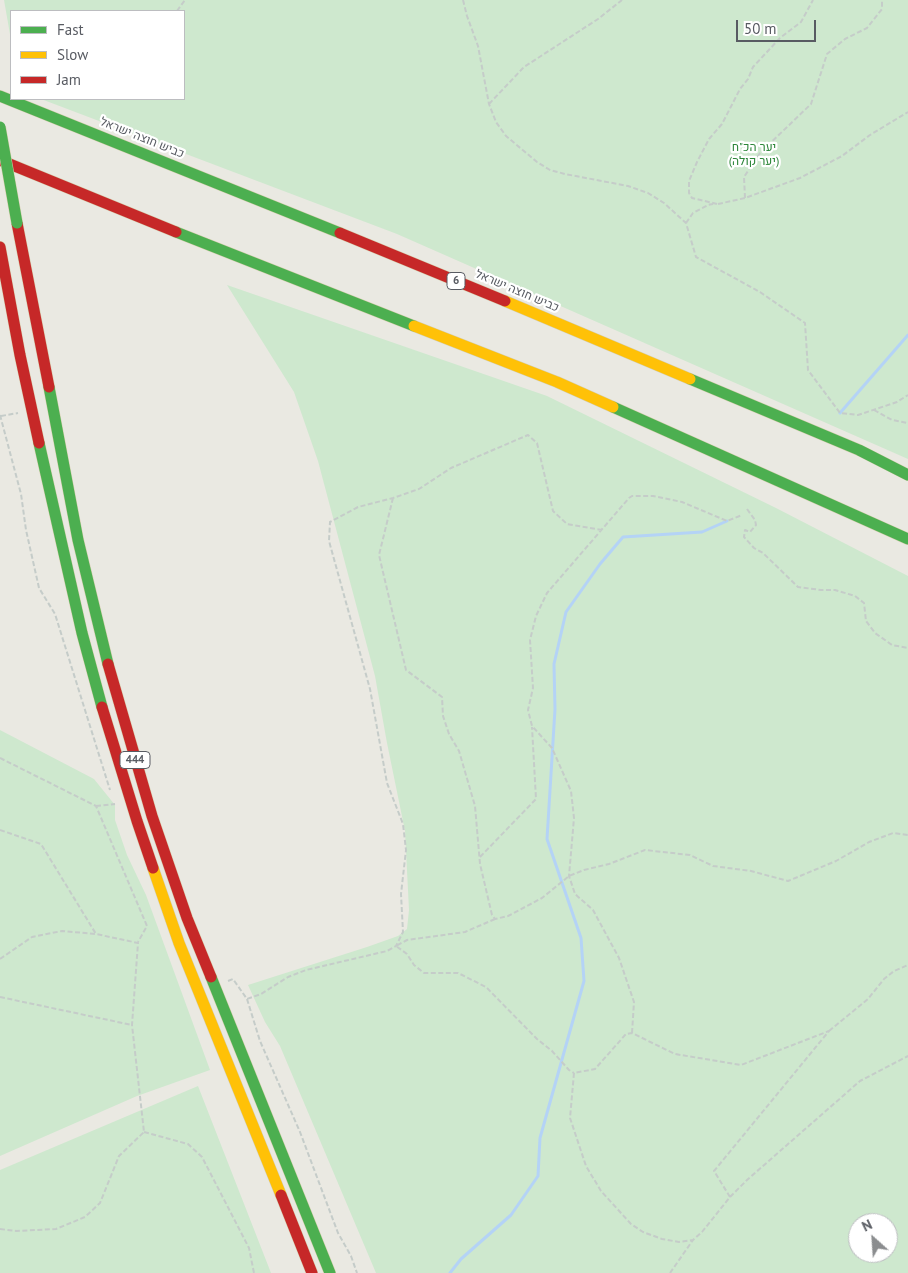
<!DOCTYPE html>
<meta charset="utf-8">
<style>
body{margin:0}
#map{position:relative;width:908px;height:1273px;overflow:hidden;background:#eae9e2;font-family:"PT Sans",sans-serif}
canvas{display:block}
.legend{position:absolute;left:10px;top:10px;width:175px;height:90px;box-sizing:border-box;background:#fff;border:1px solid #bcbdc0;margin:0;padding:6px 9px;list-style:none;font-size:15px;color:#585b62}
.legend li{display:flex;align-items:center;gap:10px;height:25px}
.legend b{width:25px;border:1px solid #bcbdc0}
.north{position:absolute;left:848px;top:1213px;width:50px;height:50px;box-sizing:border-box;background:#fff;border:1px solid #bcbdc0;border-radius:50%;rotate:334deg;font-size:14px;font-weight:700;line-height:20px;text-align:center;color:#585b62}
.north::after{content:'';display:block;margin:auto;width:18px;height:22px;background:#8b8d8f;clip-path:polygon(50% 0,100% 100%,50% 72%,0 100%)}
.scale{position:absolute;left:736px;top:20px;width:80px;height:22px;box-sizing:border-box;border:2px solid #585b62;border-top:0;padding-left:6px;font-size:15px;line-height:18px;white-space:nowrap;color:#585b62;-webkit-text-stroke:4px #fff;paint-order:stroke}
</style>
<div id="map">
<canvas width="908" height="1273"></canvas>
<ul class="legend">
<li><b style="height:6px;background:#4caf50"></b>Fast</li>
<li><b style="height:6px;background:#ffc107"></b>Slow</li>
<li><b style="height:6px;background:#c62828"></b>Jam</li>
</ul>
<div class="north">N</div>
<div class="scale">50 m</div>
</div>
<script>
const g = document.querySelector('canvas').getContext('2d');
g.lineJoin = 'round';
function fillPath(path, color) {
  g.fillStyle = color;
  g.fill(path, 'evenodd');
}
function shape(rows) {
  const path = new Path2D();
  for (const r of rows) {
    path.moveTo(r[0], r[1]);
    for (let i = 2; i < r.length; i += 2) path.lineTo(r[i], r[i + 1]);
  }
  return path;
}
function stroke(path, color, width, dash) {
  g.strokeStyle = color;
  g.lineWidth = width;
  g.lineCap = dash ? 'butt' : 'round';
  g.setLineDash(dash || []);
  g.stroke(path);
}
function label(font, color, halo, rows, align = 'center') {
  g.font = font + ' "PT Sans",Heebo,sans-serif';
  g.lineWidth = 4.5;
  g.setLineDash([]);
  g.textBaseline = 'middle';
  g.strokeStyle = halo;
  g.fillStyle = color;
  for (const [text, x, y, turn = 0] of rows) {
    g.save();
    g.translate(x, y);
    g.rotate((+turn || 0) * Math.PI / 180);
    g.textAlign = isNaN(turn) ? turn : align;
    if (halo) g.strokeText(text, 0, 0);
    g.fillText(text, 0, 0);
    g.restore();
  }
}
const green = shape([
 [4,0,908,0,908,459,397,234,41,99,184,99,184,11,11,11,11,40],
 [227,285,547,396,776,508,908,576,908,1273,376,1273,280,1046,265,1022,248,985,367,947,398,936,407,929,409,910,405,831,387,743,375,676,318,461,294,392],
 [858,1223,888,1223,888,1253,858,1253],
 [0,730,94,779,115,805,115,820,127,855,146,895,210,1070,137,1096,0,1156],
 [198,1086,271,1273,0,1273,0,1170]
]);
const stream = shape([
 [840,413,908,335],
 [450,1273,461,1259,511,1215,538,1176,540,1138,584,981,581,938,547,839,555,709,554,664,566,612,600,564,623,537,702,532,727,521]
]);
const path = shape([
 [463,0,467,16,478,46,489,104,496,122,506,136,537,162,550,170,565,174,628,186,648,193,664,203,686,223,696,257,760,292,805,323,808,370,840,413,858,415,897,402,908,395],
 [177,11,185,0],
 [489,104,524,67,598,19,622,0],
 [745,198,744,177,760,153,811,104,827,54,845,39,867,28,882,9,882,0],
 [717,204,692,198,689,193,689,181,697,162,709,139,722,124,740,89,748,79,753,67,780,38,801,22,813,0],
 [718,204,745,198,800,178,842,156,870,135,908,112],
 [686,223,693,213,708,205,713,204],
 [874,410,892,420,908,423],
 [0,415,21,494,26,530,39,588,55,614,110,790],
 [1,416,18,413],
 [393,498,379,555,406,670,442,697,443,716,449,734,459,751,475,806,480,864,492,915,495,919,508,916,542,898,569,876,584,870,609,864,645,850,690,855,713,866,751,871,788,881,836,861,869,842,893,833,908,835],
 [747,509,755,520,756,525,750,532,745,530,744,537,754,548,763,553,798,587,821,590,835,590,855,596,864,603,866,621,875,633,892,645,908,648],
 [0,758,96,806,147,926,138,942],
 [96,806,115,804],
 [0,830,41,844,96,934],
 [480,857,536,799,532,727],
 [495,919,465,932,407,940,396,946,407,954,414,965,424,973,458,973,486,987,537,1039,552,1051,569,1070,574,1073],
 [0,959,32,937,62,931,96,934,138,943,132,1025,144,1132],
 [228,981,233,979,247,999,261,994,288,977,306,970,387,951,396,946,403,932,401,894,406,850,403,824,387,783,370,689,329,541,330,522,358,507,393,498,419,489,451,468,528,435,537,443,553,511,567,524,602,530],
 [0,997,132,1025],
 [247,999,260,1041,300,1132,338,1233,351,1256,357,1273],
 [829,1031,868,999,884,979,894,971,908,965],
 [632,1033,634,1002,619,958,593,910,575,894,569,876,574,818,571,791,552,748,532,726,528,710,533,688,530,640,536,616,547,593,629,498,632,496,653,496,682,502,727,521,742,515],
 [144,1132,188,1144,202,1157,249,1248,254,1273],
 [730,1197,714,1171,829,1031,741,1065,675,1054,632,1033,626,1034,595,1069,574,1073,570,1118,586,1166,601,1191,631,1224,643,1232,662,1239,679,1242,693,1240,702,1232,730,1197,747,1180,860,1081,908,1056],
 [0,1229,16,1231,56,1229,85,1217,100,1203,119,1156,144,1132],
 [670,1273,693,1240]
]);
const fast = shape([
 [0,96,340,233],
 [176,232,414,326],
 [690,379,859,450,908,475],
 [49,387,78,540,108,664],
 [613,407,908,539],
 [39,443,82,633,102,707],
 [211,977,330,1273]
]);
const slow = shape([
 [505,301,690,379],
 [414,326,557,382,613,407],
 [153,868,179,943,281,1195]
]);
const jam = shape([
 [0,160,176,232],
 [17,223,49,387],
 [340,233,505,301],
 [0,247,20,355,39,443],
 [108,664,152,816,187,918,211,977],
 [102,707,137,821,153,868],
 [281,1195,312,1273]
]);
const fastBridge = shape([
 [0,127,17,223]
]);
const shields = [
 [456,281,18],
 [135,760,30]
];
const shieldNames = [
 ["6",456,281],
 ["444",135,760]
];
const streetNames = [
 ["כביש חוצה ישראל",142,138,22],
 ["כביש חוצה ישראל",517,291,23]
];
const parkNames = [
 ["יער הכ\"ח",754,148],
 ["(יער קולה)",754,162]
];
fillPath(green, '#cee8ce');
stroke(stream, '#b4d3f6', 3);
stroke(fast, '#d5cead', 12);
stroke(slow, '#d5cead', 12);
stroke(jam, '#d5cead', 12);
stroke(path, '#c5ccc9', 2, [5, 2.5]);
stroke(fast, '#4caf50', 11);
stroke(slow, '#ffc107', 11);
stroke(jam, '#c62828', 11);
stroke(fastBridge, '#d5cead', 12, []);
stroke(fastBridge, '#4caf50', 11);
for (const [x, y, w] of shields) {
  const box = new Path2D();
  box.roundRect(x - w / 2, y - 8.5, w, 17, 4);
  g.fillStyle = '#fff';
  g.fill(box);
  stroke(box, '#585b62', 1);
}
label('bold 11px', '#585b62', null, shieldNames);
label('12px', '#585b62', '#fff', streetNames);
label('12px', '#2c8639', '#fff', parkNames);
</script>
